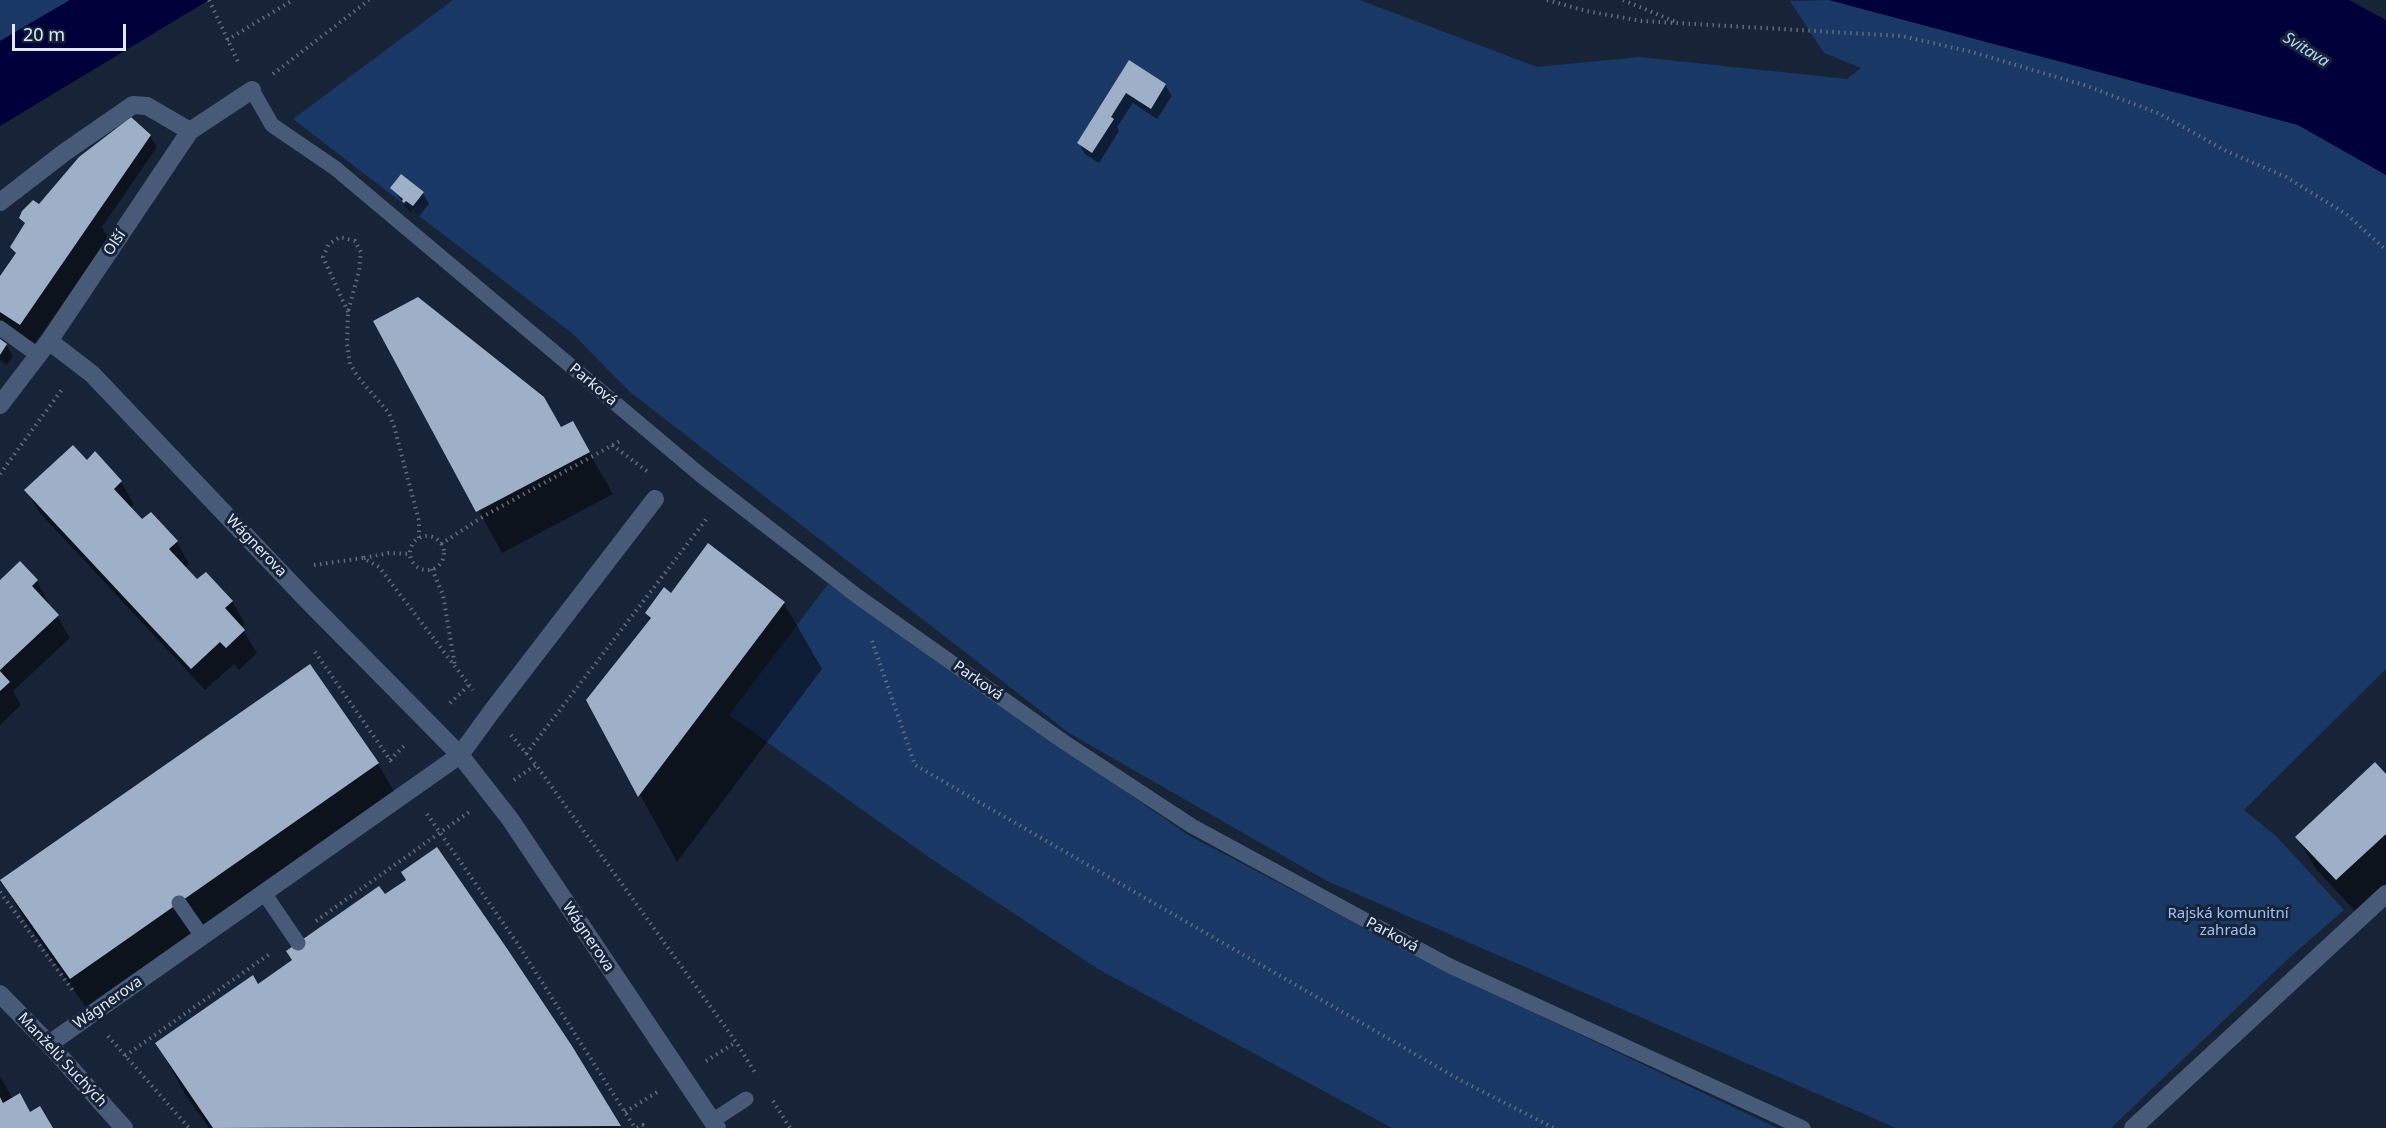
<!DOCTYPE html>
<meta charset="utf-8">
<style>
body{margin:0}
#map{position:relative;width:2386px;height:1128px;overflow:hidden;background:#172437;font-family:"Noto Sans",sans-serif}
canvas{display:block}
.scale{position:absolute;left:12px;top:24px;width:114px;height:27px;box-sizing:border-box;border:3px solid #e0e9f7;border-top:0;padding-left:8px;font-size:18px;line-height:21px;white-space:nowrap;color:#e0e9f7;-webkit-text-stroke:4px #172437;paint-order:stroke}
</style>
<div id="map">
<canvas width="2386" height="1128"></canvas>
<div class="scale">20 m</div>
</div>
<script>
const g = document.querySelector('canvas').getContext('2d');
g.lineJoin = 'round';
function fillPath(path, color) {
  g.fillStyle = color;
  g.fill(path, 'evenodd');
}
function shape(rows) {
  const path = new Path2D();
  for (const r of rows) {
    if (r.length === 3) {
      path.moveTo(r[0] + r[2], r[1]);
      path.arc(r[0], r[1], r[2], 0, 2 * Math.PI);
      continue;
    }
    path.moveTo(r[0], r[1]);
    for (let i = 2; i < r.length; i += 2) path.lineTo(r[i], r[i + 1]);
  }
  return path;
}
function stroke(path, color, width, dash) {
  g.strokeStyle = color;
  g.lineWidth = width;
  g.lineCap = dash ? 'butt' : 'round';
  g.setLineDash(dash || []);
  g.stroke(path);
}
function label(font, color, halo, rows, align = 'center') {
  g.font = font + ' "Noto Sans",sans-serif';
  g.lineWidth = 6;
  g.setLineDash([]);
  g.textBaseline = 'middle';
  g.strokeStyle = halo;
  g.fillStyle = color;
  for (const [text, x, y, turn = 0] of rows) {
    g.save();
    g.translate(x, y);
    g.rotate((+turn || 0) * Math.PI / 180);
    g.textAlign = isNaN(turn) ? turn : align;
    if (halo) g.strokeText(text, 0, 0);
    g.fillText(text, 0, 0);
    g.restore();
  }
}
const green = shape([
 [0,0,70,0,0,41],
 [453,0,1360,0,1537,67,1639,57,1847,79,1861,68,1824,53,1790,1,1829,0,2298,125,2386,175,2386,669,2244,810,2277,837,2344,910,2289,958,2111,1128,1896,1128,1327,881,1069,733,629,391,573,334,293,119],
 [828,584,1188,835,1450,973,1777,1128,1392,1128,1098,969,930,858,729,715]
]);
const water = shape([
 [70,0,209,0,0,126,0,41],
 [1829,0,2349,0,2386,20,2386,175,2298,125]
]);
const shadow = shape([
 [1129,62,1165,85,1172,96,1157,119,1133,103,1117,127,1119,131,1099,163,1085,154,1079,143],
 [150,136,157,147,102,227,108,238,33,346,0,324,0,279,17,255,12,247,26,226,21,218],
 [392,188,423,193,429,204,419,216,412,210,411,213],
 [375,322,561,429,572,423,613,494,502,553],
 [0,341,6,345,13,356,7,365,0,360],
 [95,454,121,482,134,504,130,508,142,521,177,542,189,564,185,568,197,581,232,601,245,624,241,627,257,653,239,670,234,664,205,690,39,512,26,490,87,462],
 [37,581,49,604,48,605,57,616,70,638,13,691,21,705,0,725,0,582],
 [671,595,784,603,822,669,677,862,588,700,651,621,646,613],
 [378,764,402,805,95,1020,26,922,2,881],
 [2386,776,2386,884,2356,912,2316,869,2297,837],
 [385,896,570,1047,620,1128,209,1128,188,1099,157,1044,258,986],
 [0,1076,13,1099,51,1128,0,1128]
]);
const building = shape([
 [1129,60,1166,84,1151,109,1126,93,1111,117,1114,119,1092,153,1077,143],
 [131,117,151,135,20,325,0,312,0,276,16,253,10,247,25,223,19,218,22,211,33,200,39,204,79,157],
 [401,174,424,192,413,206,406,201,404,203,402,201,403,199,390,188],
 [418,297,544,397,561,427,573,421,590,452,476,512,373,321],
 [0,339,7,344,0,355],
 [73,445,87,460,95,451,122,481,114,489,142,519,151,512,178,541,169,549,197,579,206,572,233,601,225,608,245,630,226,648,220,642,191,669,24,490],
 [708,543,785,602,638,797,586,700,651,618,645,613,664,587,671,593],
 [20,561,38,580,32,586,59,615,0,670,0,580],
 [310,664,379,763,70,979,0,880],
 [0,671,10,682,0,691],
 [2375,762,2386,774,2386,834,2336,880,2295,837],
 [437,847,508,950,572,1046,621,1126,213,1128,155,1043,253,975,258,984,292,960,286,951,379,886,385,894,406,880,401,872],
 [20,1093,30,1112,40,1106,53,1128,0,1128,0,1097,3,1103]
]);
const path = shape([
 [209,0,239,64],
 [1547,0,1586,11,1642,21,1902,36,1972,52,2087,86,2160,114,2226,151,2286,177,2346,214,2386,250],
 [1623,0,1676,22],
 [227,40,293,0],
 [273,74,369,0],
 [348,312,323,257,329,244,340,237,355,241,361,252,359,271,348,312,347,344,350,364,358,377,389,413,394,426,419,521,419,538],
 [612,445,648,472],
 [0,474,63,388],
 [427,553,17],
 [441,544,484,516,620,441],
 [364,558,389,553,410,554],
 [314,565,363,558,379,567,473,690],
 [432,569,443,595,455,666],
 [872,641,915,765,1460,1080,1554,1128],
 [315,652,393,764],
 [450,703,469,685],
 [511,735,536,765,736,1042,756,1074],
 [526,754,708,517],
 [390,760,407,743],
 [514,780,536,765],
 [427,814,517,943,635,1128],
 [0,892,74,992],
 [316,921,469,812],
 [108,1036,189,1128],
 [125,1056,271,953],
 [706,1061,736,1042],
 [773,1101,790,1128],
 [625,1112,659,1091],
 [637,1128,643,1125,645,1128]
]);
const lane = shape([
 [252,90,272,125,335,168,703,477,857,596,1064,742,1192,826,1448,965,1803,1128],
 [0,328,39,356],
 [264,893,298,943],
 [179,903,202,936],
 [712,1121,746,1099]
]);
const street = shape([
 [0,202,65,152,133,105,147,106,190,131],
 [49,341,92,374,306,599,460,755,510,819,717,1128],
 [0,405,49,341,190,131,252,90],
 [0,994,49,1044,124,1128],
 [49,1044,460,755,492,711,655,499],
 [2133,1128,2386,894]
]);
const streetNames = [
 ["Olší",115,243,-56],
 ["Parková",593,385,40],
 ["Wágnerova",256,546,46],
 ["Parková",978,681,35],
 ["Parková",1392,935,28],
 ["Wágnerova",588,937,56],
 ["Wágnerova",108,1003,-35],
 ["Manželů Suchých",62,1060,47]
];
const parkNames = [
 ["Rajská komunitní",2228,914],
 ["zahrada",2228,931]
];
const waterNames = [
 ["Svitava",2306,50,32]
];
fillPath(green, '#193866');
fillPath(water, '#00003b');
fillPath(shadow, '#0007');
fillPath(building, '#9eafc8');
stroke(path, '#616c7d', 4, [1.5, 4.5]);
stroke(lane, '#475b78', 15);
stroke(street, '#475b78', 18);
label('15px', '#e0e9f7', '#172437', streetNames);
label('15px', '#9bc1f9', '#172437', parkNames);
label('italic 16px', '#bad4fa', '#172437', waterNames);
</script>
